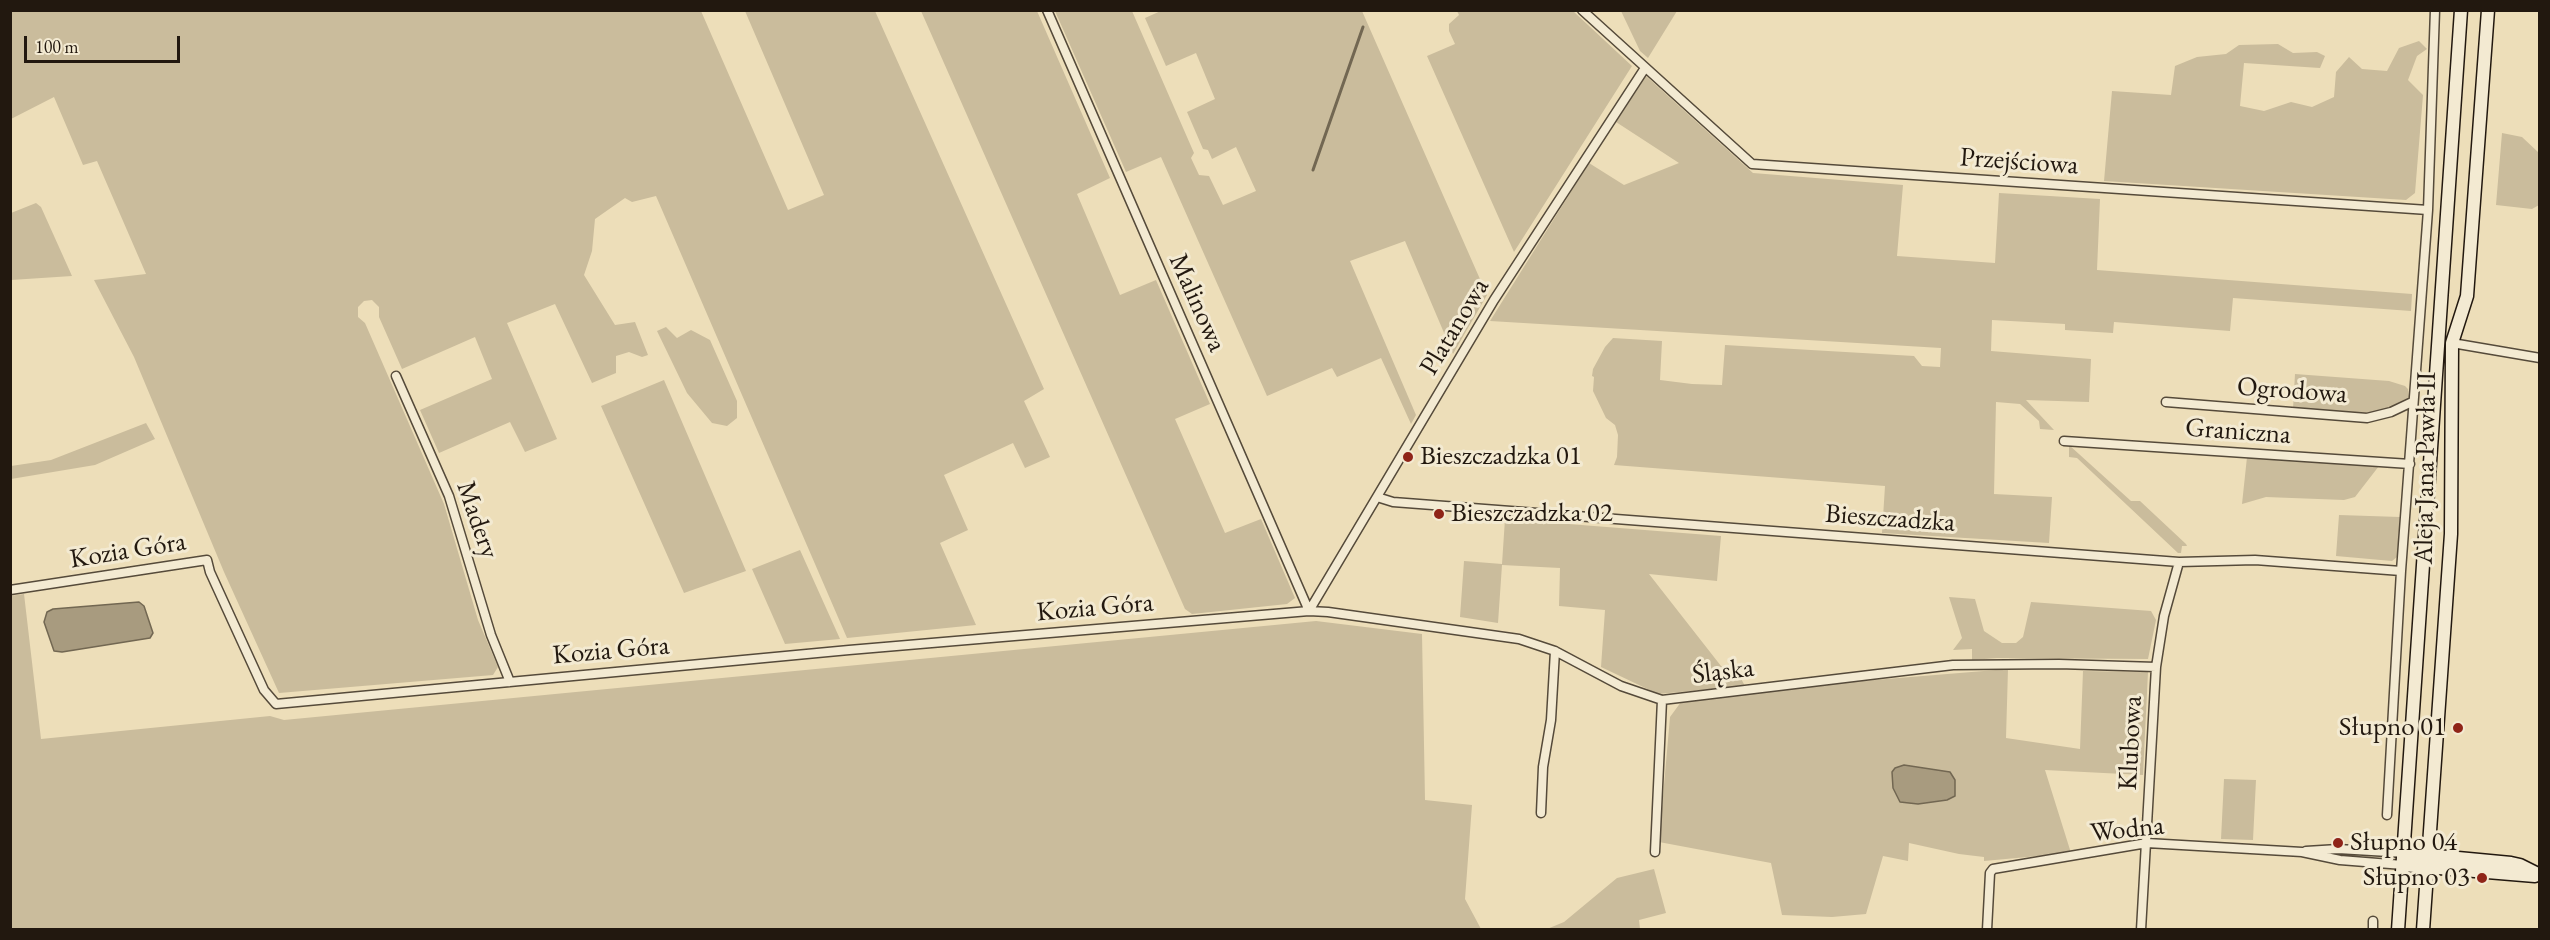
<!DOCTYPE html>
<meta charset="utf-8">
<style>
body{margin:0}
#map{position:relative;width:2550px;height:940px;overflow:hidden;background:#eddeb9;font-family:"EB Garamond",serif}
canvas{display:block}
.frame{position:absolute;inset:0;border:12px solid #22180f;pointer-events:none}
.scale{position:absolute;left:24px;top:36px;width:156px;height:27px;box-sizing:border-box;border:3px solid #22180f;border-top:0;padding-left:8px;font-size:18px;line-height:21px;white-space:nowrap;color:#22180f;-webkit-text-stroke:4px #f3ead2;paint-order:stroke}
</style>
<div id="map">
<canvas width="2550" height="940"></canvas>
<div class="frame"></div>
<div class="scale">100 m</div>
</div>
<script>
const g = document.querySelector('canvas').getContext('2d');
g.lineJoin = 'round';
function fillPath(path, color) {
  g.fillStyle = color;
  g.fill(path, 'evenodd');
}
function shape(rows) {
  const path = new Path2D();
  for (const r of rows) {
    path.moveTo(r[0], r[1]);
    for (let i = 2; i < r.length; i += 2) path.lineTo(r[i], r[i + 1]);
  }
  return path;
}
function stroke(path, color, width, dash) {
  g.strokeStyle = color;
  g.lineWidth = width;
  g.lineCap = dash ? 'butt' : 'round';
  g.setLineDash(dash || []);
  g.stroke(path);
}
function label(font, color, halo, rows, align = 'center') {
  g.font = font + ' "EB Garamond",serif';
  g.lineWidth = 6;
  g.setLineDash([]);
  g.textBaseline = 'middle';
  g.strokeStyle = halo;
  g.fillStyle = color;
  for (const [text, x, y, turn = 0] of rows) {
    g.save();
    g.translate(x, y);
    g.rotate((+turn || 0) * Math.PI / 180);
    g.textAlign = isNaN(turn) ? turn : align;
    if (halo) g.strokeText(text, 0, 0);
    g.fillText(text, 0, 0);
    g.restore();
  }
}
const green = shape([
 [11,10,701,11,788,210,824,195,745,11,875,11,1044,389,1024,401,1050,457,1025,468,1013,443,944,475,968,530,940,543,976,625,847,638,656,196,632,202,625,198,595,219,592,251,584,275,615,325,635,322,648,355,642,357,629,352,616,356,616,373,592,383,555,304,507,323,557,439,525,452,510,422,439,453,420,410,492,379,475,337,402,369,379,317,379,307,372,300,364,301,358,307,358,317,365,323,444,504,478,620,498,667,493,675,279,693,224,572,134,357,94,280,146,274,97,161,83,165,54,97,11,119],
 [1096,10,1132,11,1194,153,1191,158,1199,175,1209,176,1223,205,1256,191,1236,147,1212,159,1208,150,1203,149,1187,112,1215,99,1196,53,1166,66,1145,18,1163,10,1362,11,1487,295,1453,354,1405,241,1350,261,1416,415,1411,424,1381,358,1337,377,1332,368,1267,396,1161,157,1126,172,1055,11],
 [921,11,1037,11,1110,178,1077,194,1120,295,1156,280,1210,404,1175,419,1225,533,1261,519,1295,598,1287,604,1192,614,1185,609],
 [1457,11,1573,11,1632,66,1514,252,1427,56,1455,44,1449,31,1449,24,1459,15],
 [1621,11,1677,11,1648,58,1640,51],
 [2419,41,2427,49,2417,56,2408,80,2423,95,2415,193,2406,200,2104,181,2112,91,2171,95,2175,66,2197,57,2226,54,2239,45,2278,44,2293,53,2317,52,2325,56,2320,68,2244,63,2240,106,2264,111,2291,102,2312,107,2334,97,2336,72,2349,57,2362,69,2387,71,2399,48],
 [1646,76,1753,173,1903,185,1897,256,1995,263,1999,193,2100,199,2097,270,2412,294,2411,311,2233,298,2230,331,2114,322,2113,333,2065,330,2065,324,1992,320,1991,351,2091,359,2089,402,2026,400,2054,430,2040,429,2039,421,2020,404,1996,402,1994,494,2052,497,2049,543,1882,533,1885,486,1614,465,1617,457,1618,435,1615,425,1606,418,1593,391,1594,377,1592,376,1593,369,1605,347,1613,338,1662,341,1660,380,1692,384,1722,385,1725,345,1914,356,1922,366,1940,367,1941,348,1490,321,1589,163,1624,185,1679,163,1616,122],
 [2502,133,2522,137,2539,153,2539,205,2532,209,2496,205],
 [36,203,41,207,72,276,11,280,11,213],
 [666,327,677,338,691,330,710,340,737,401,737,418,727,426,712,423,687,393,657,331],
 [2295,374,2389,381,2405,386,2408,389,2409,397,2383,411,2366,416,2293,409],
 [664,380,746,571,684,593,601,406],
 [146,423,155,439,95,465,11,479,11,466,51,460],
 [2069,445,2131,501,2140,501,2186,544,2187,546,2182,546,2181,553,2178,553,2077,458,2069,457],
 [2247,457,2379,466,2355,497,2344,500,2266,497,2242,504],
 [2339,515,2400,517,2397,557,2392,561,2336,556],
 [1505,519,1721,536,1717,581,1649,574,1721,666,1739,675,1745,686,1658,694,1601,667,1605,610,1559,606,1560,568,1502,565,1498,623,1460,617,1464,561,1502,564],
 [800,550,840,639,785,644,752,569],
 [24,594,41,739,270,716,284,720,1316,621,1422,634,1425,800,1472,805,1465,899,1481,929,11,929,10,596],
 [1949,597,1975,599,1984,631,2002,643,2016,643,2023,637,2031,602,2151,611,2156,620,2148,659,1997,658,1972,660,1972,649,1953,650,1962,638],
 [2008,669,2006,738,2080,749,2083,671,2148,672,2143,775,2045,770,2071,853,1984,861,1984,857,1959,854,1909,843,1908,861,1883,856,1866,914,1832,917,1782,915,1771,863,1659,842,1670,717,1681,702,1838,683],
 [1911,766,1926,770,1950,772,1947,800,1918,804],
 [2224,779,2256,780,2253,840,2221,839],
 [1654,869,1666,913,1639,920,1640,929,1547,929,1564,922,1617,878]
]);
const water = shape([
 [139,602,144,606,153,633,150,638,62,652,54,651,44,622,47,612,53,609,139,602],
 [1904,765,1950,772,1955,780,1955,796,1947,800,1918,804,1900,802,1893,788,1892,772,1895,768,1904,765]
]);
const stream = shape([
 [1313,170,1363,27]
]);
const street = shape([
 [1047,10,1309,611],
 [1582,10,1752,164,2428,210],
 [2452,343,2540,358],
 [396,376,449,496,491,635,510,682],
 [2166,402,2367,418,2391,412,2412,402],
 [2064,441,2410,464],
 [1377,497,1393,502,2179,562,2255,560,2401,571],
 [10,590,207,560,210,572,264,690,276,704,849,650,1309,611,1328,612,1519,639,1555,651,1621,686,1662,700,1953,665,2059,664,2156,667],
 [1309,611,1494,300,1645,68],
 [1541,813,1543,767,1551,720,1555,651],
 [2387,815,2401,571,2428,210,2435,10],
 [2306,851,2338,849,2405,853],
 [1655,852,1662,700],
 [1987,930,1990,873,1993,869,2147,843,2302,852,2340,860,2403,865],
 [2141,930,2156,667,2164,616,2179,562],
 [2373,930,2373,921]
]);
const secondary = shape([
 [2405,853,2511,863,2520,865,2540,875],
 [2403,865,2535,876],
 [2398,930,2461,10],
 [2423,930,2451,534,2452,343,2467,296,2488,10]
]);
const markers = [
 [1408,457,6,"#8f2418"],
 [1439,514,6,"#8f2418"],
 [2458,728,6,"#8f2418"],
 [2338,843,6,"#8f2418"],
 [2482,878,6,"#8f2418"]
];
const streetNames = [
 ["Przejściowa",2019,162,4],
 ["Malinowa",1197,303,66],
 ["Platanowa",1455,327,-59],
 ["Ogrodowa",2292,391,4],
 ["Graniczna",2238,432,4],
 ["Aleja Jana Pawła II",2426,468,-89],
 ["Bieszczadzka",1890,519,4],
 ["Madery",477,520,71],
 ["Kozia Góra",128,551,-9],
 ["Kozia Góra",1095,608,-5],
 ["Kozia Góra",611,651,-5],
 ["Śląska",1723,672,-7],
 ["Klubowa",2131,743,-87],
 ["Wodna",2127,830,-6]
];
const poiNames = [
 ["Bieszczadzka 01",1420,457],
 ["Bieszczadzka 02",1451,514],
 ["Słupno 01",2446,728,"right"],
 ["Słupno 04",2350,843],
 ["Słupno 03",2470,878,"right"]
];
fillPath(green, '#cabc9c');
fillPath(water, '#a89b7f');
stroke(water, '#726752', 1.5);
stroke(stream, '#726752', 3);
stroke(street, '#554a3a', 11);
stroke(secondary, '#22180f', 15);
stroke(street, '#f3ead2', 8);
stroke(secondary, '#f3ead2', 12);
for (const [x, y, r, color] of markers) {
  const dot = new Path2D();
  dot.arc(x, y, r, 0, 2 * Math.PI);
  g.fillStyle = color;
  g.fill(dot);
  stroke(dot, '#f3ead2', 2);
}
label('27px', '#22180f', '#f3ead2', streetNames);
label('27px', '#22180f', '#f3ead2', poiNames, 'left');
</script>
